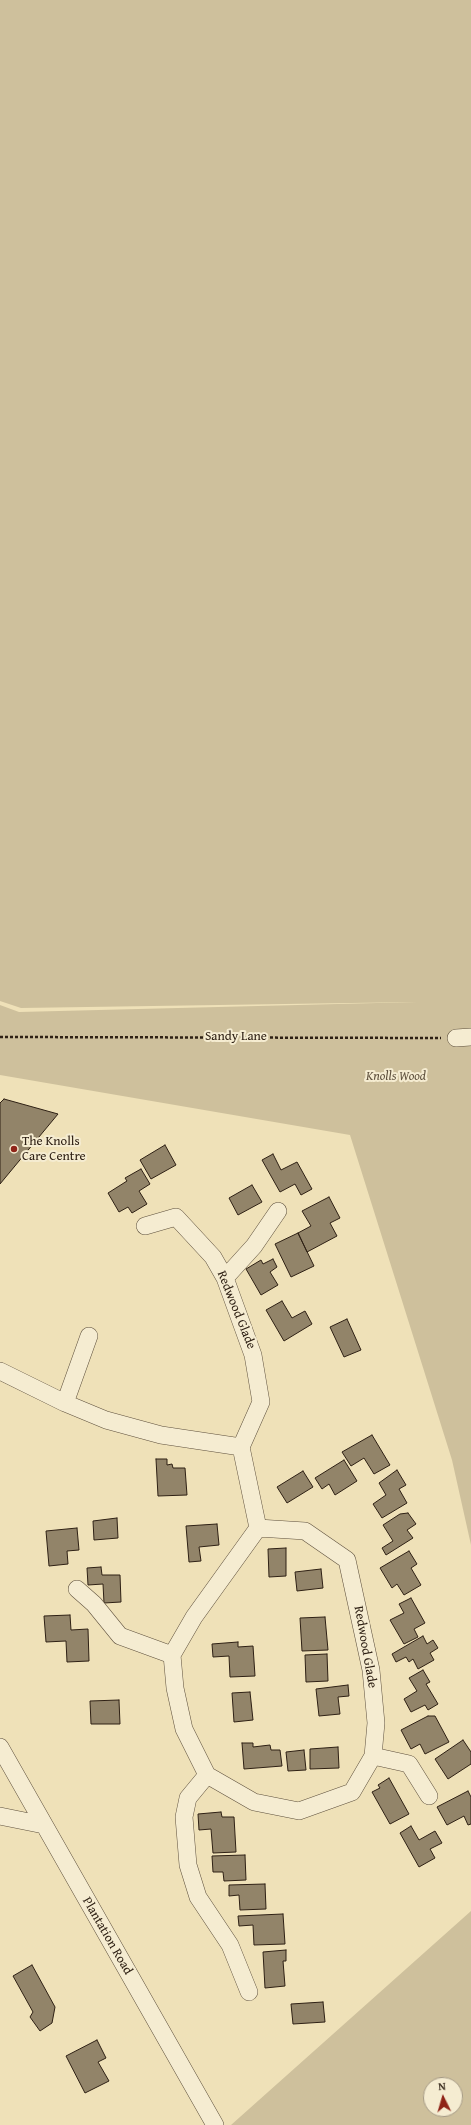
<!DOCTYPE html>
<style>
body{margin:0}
#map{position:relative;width:471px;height:2125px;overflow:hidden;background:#efe1b8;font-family:"Gentium Book Plus",serif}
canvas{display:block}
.north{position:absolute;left:423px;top:2077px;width:40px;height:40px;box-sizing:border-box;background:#f5ecd1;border:1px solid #a59a85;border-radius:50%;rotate:355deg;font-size:11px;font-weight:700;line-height:16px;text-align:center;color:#2e2014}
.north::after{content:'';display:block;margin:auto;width:14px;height:18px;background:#8f2418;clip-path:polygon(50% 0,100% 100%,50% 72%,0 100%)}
</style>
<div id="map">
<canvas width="471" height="2125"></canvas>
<div class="north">N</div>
</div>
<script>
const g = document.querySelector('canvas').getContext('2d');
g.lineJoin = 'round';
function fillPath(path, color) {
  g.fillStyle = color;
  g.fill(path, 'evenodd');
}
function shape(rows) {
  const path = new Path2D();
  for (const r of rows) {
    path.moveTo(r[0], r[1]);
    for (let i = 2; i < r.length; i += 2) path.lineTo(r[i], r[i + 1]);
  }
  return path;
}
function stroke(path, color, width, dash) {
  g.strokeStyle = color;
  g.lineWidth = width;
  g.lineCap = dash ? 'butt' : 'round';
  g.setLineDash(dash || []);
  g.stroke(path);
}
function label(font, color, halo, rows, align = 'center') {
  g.font = font + ' "Gentium Book Plus",serif';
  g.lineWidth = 4;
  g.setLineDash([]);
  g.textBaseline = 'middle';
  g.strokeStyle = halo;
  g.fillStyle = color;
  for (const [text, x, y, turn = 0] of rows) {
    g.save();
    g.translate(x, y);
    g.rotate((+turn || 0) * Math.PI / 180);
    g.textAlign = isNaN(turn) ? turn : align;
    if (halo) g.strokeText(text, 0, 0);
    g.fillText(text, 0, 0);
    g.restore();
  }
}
const green = shape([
 [0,0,471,0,471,1545,452,1460,350,1135,0,1075,0,1005,19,1012,417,1002,21,1008,0,1001],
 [471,1911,471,2125,231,2125],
 [431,2085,455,2085,455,2109,431,2109]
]);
const building = shape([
 [4,1099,58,1114,0,1184,0,1103,4,1099],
 [165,1145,176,1165,151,1179,140,1160,165,1145],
 [273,1154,281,1170,297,1162,312,1189,301,1195,295,1184,280,1192,262,1160,273,1154],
 [141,1169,150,1184,139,1191,147,1204,132,1213,128,1207,119,1212,108,1193,127,1181,125,1178,141,1169],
 [252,1185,262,1202,238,1215,229,1198,252,1185],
 [329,1197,340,1218,330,1223,337,1236,307,1252,298,1233,311,1226,302,1211,329,1197],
 [298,1233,314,1266,291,1277,275,1244,298,1233],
 [273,1259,277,1267,270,1272,278,1285,261,1295,246,1269,261,1260,263,1264,273,1259],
 [282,1301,292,1318,305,1311,312,1324,284,1341,266,1310,282,1301],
 [347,1319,361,1350,344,1357,330,1327,347,1319],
 [372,1435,390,1465,374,1474,364,1458,351,1466,342,1452,372,1435],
 [156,1459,167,1459,167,1465,172,1464,173,1468,185,1468,187,1495,158,1496,156,1459],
 [344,1460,357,1481,335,1495,329,1484,322,1489,315,1478,344,1460],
 [397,1470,406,1485,399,1489,407,1503,382,1518,373,1504,386,1495,379,1483,397,1470],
 [303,1471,313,1487,287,1503,277,1487,303,1471],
 [408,1513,416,1524,407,1530,413,1538,386,1555,382,1548,393,1541,383,1525,400,1514,408,1513],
 [117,1518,118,1538,94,1540,93,1521,117,1518],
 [217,1524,219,1545,199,1547,201,1561,189,1562,186,1526,217,1524],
 [77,1528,79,1550,67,1551,68,1564,49,1566,46,1531,77,1528],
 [286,1548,286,1576,269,1577,268,1549,286,1548],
 [409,1551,417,1564,411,1568,421,1585,404,1595,397,1584,392,1588,380,1568,409,1551],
 [101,1567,102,1575,120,1575,121,1602,104,1603,103,1584,88,1585,87,1568,101,1567],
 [321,1569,323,1588,297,1591,295,1572,321,1569],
 [411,1598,425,1623,414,1629,418,1637,404,1644,390,1620,404,1613,399,1604,411,1598],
 [70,1615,71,1630,88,1629,89,1661,67,1662,66,1641,46,1642,44,1616,70,1615],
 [325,1617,328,1650,302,1651,300,1618,325,1617],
 [423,1636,427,1644,433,1640,438,1648,430,1653,434,1660,418,1669,413,1659,409,1662,406,1657,396,1662,392,1654,423,1636],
 [238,1642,238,1647,253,1646,255,1676,230,1677,229,1656,213,1657,212,1644,238,1642],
 [327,1654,328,1681,306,1682,305,1655,327,1654],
 [423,1670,430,1682,426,1684,438,1704,428,1710,425,1705,411,1712,404,1699,417,1691,409,1678,423,1670],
 [348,1685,349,1696,338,1697,340,1714,319,1716,316,1689,348,1685],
 [250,1692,253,1720,234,1722,232,1693,250,1692],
 [119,1700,120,1724,91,1724,90,1701,119,1700],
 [428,1716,435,1716,449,1742,425,1754,420,1744,411,1749,401,1730,428,1716],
 [463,1740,471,1752,471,1764,448,1779,435,1759,463,1740],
 [242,1743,253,1743,253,1747,270,1745,271,1750,280,1750,282,1766,244,1769,242,1743],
 [338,1747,339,1768,310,1769,310,1749,338,1747],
 [304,1750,306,1770,288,1771,286,1752,304,1750],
 [389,1778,409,1814,390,1824,372,1792,380,1788,378,1785,389,1778],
 [468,1791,471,1797,471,1824,468,1825,464,1816,447,1825,437,1807,468,1791],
 [221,1812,222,1817,234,1817,236,1852,213,1853,211,1829,199,1830,198,1814,221,1812],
 [411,1826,419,1840,435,1831,442,1843,430,1849,435,1858,419,1867,400,1833,411,1826],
 [245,1855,246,1880,224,1881,223,1872,213,1872,212,1856,245,1855],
 [265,1884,266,1909,240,1910,239,1895,229,1896,229,1885,265,1884],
 [283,1914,285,1944,254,1945,253,1925,239,1926,238,1916,283,1914],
 [286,1950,286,1961,283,1961,285,1986,265,1988,263,1952,286,1950],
 [32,1965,55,2007,52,2023,40,2031,30,2017,33,2012,13,1976,32,1965],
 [323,2002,325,2022,293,2024,291,2004,323,2002],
 [97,2040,106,2058,98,2062,109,2081,85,2093,66,2056,97,2040]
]);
const path = shape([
 [0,1037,441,1038]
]);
const minor = shape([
 [456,1038,471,1037],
 [145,1226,176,1217,213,1257,225,1278,253,1355,261,1402,241,1447],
 [225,1278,254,1246,278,1211],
 [0,1371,65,1403,106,1420,161,1435,241,1447,258,1528,194,1617,172,1655,175,1688,184,1729,207,1775,254,1802,299,1811,352,1792,373,1756,376,1723,371,1670,347,1560,305,1531,258,1528],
 [65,1403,89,1336],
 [77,1589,94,1604,120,1636,172,1655],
 [0,1747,215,2125],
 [373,1756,409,1764,429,1796],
 [207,1775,188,1798,184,1817,188,1865,198,1897,230,1945,249,1992],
 [0,1816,44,1825]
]);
const markers = [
 [14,1149,4,"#8f2418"]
];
const streetNames = [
 ["Sandy Lane",236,1037],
 ["Redwood Glade",236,1310,68],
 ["Redwood Glade",365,1647,80],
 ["Plantation Road",107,1936,60]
];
const parkNames = [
 ["Knolls Wood",396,1077]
];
const poiNames = [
 ["The Knolls",22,1142],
 ["Care Centre",22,1157]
];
fillPath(green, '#cec09c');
fillPath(building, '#928469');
stroke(building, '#2e2014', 1);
stroke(minor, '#5e503d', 18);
stroke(path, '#2e2014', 2.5, [3, 2]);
stroke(minor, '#f5ecd1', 17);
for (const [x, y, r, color] of markers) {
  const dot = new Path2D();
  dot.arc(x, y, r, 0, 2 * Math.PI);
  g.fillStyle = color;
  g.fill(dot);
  stroke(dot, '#f5ecd1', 1.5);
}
label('13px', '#2e2014', '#f5ecd1', streetNames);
label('italic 13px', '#5e503d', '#f5ecd1', parkNames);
label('13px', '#2e2014', '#f5ecd1', poiNames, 'left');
</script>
